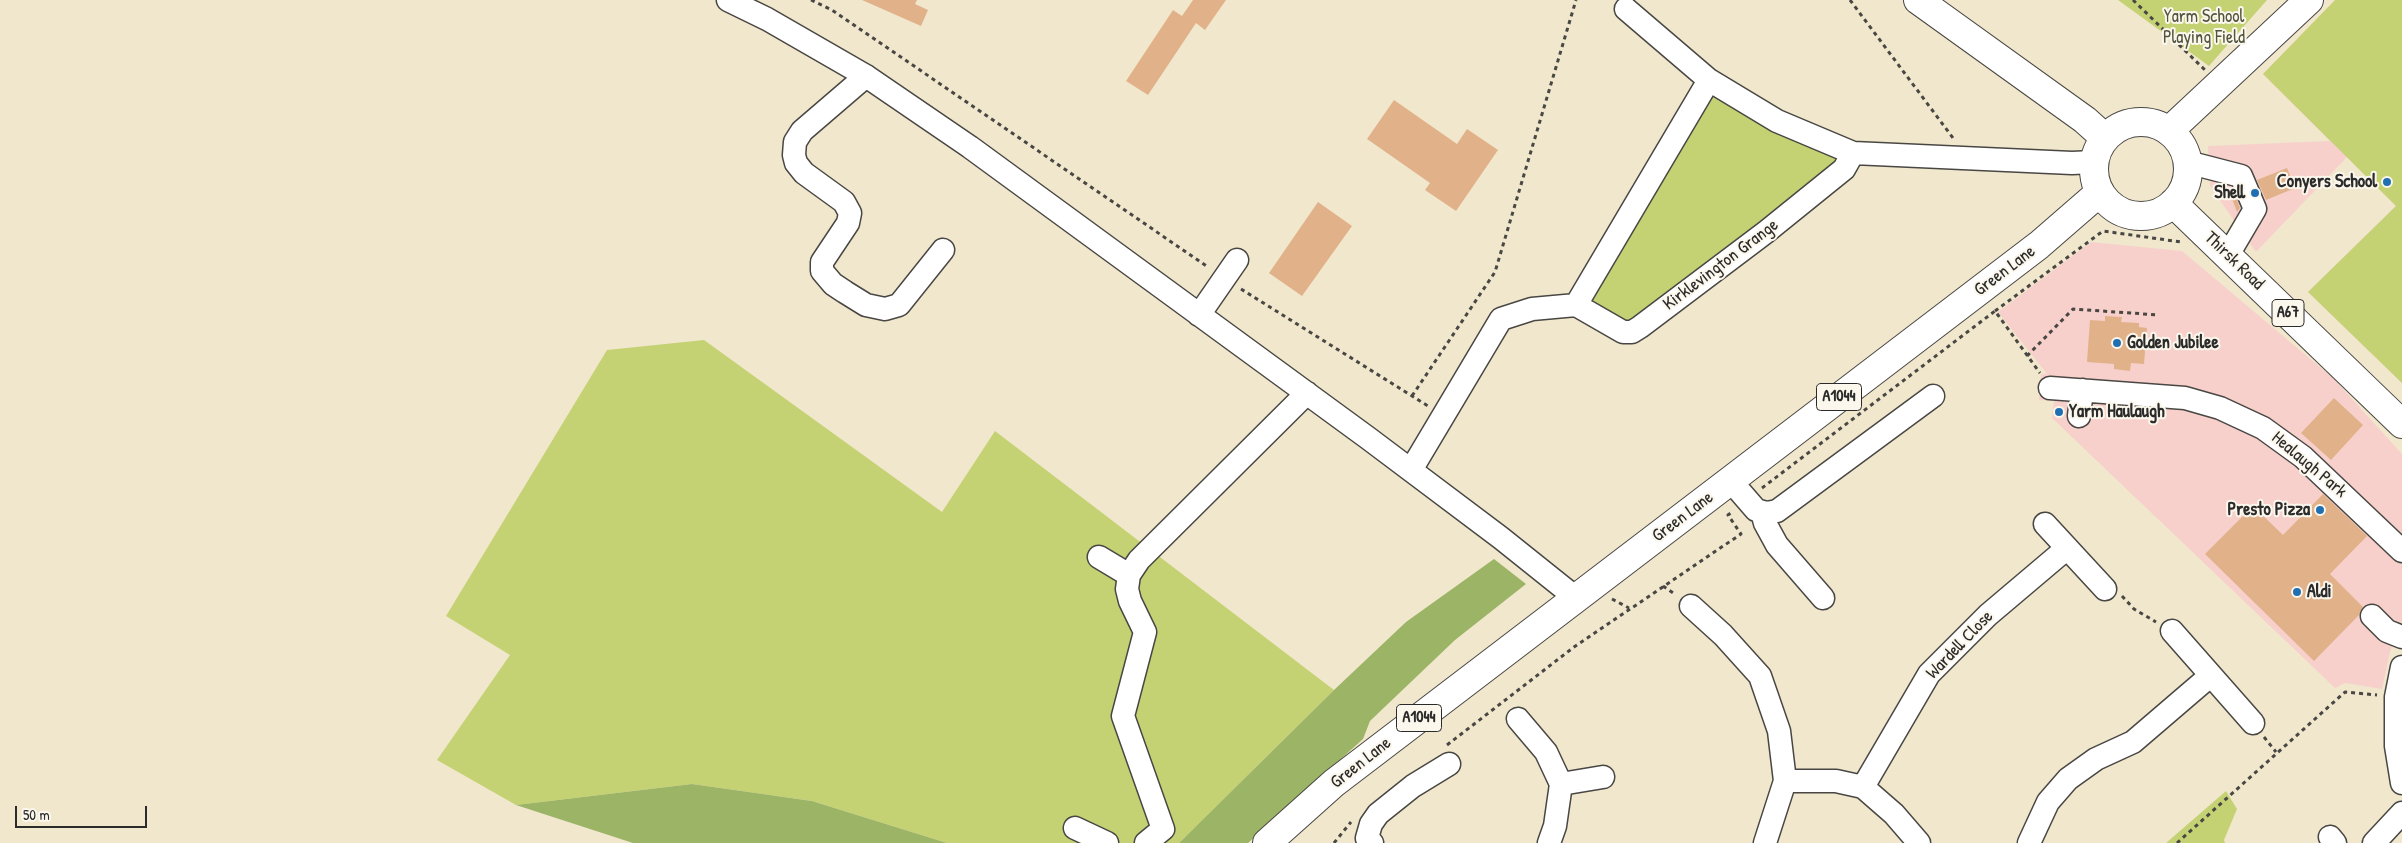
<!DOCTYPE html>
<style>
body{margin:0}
#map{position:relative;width:2402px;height:843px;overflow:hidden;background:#f1e7cd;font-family:"Patrick Hand",sans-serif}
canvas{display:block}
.scale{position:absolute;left:15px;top:806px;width:132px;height:22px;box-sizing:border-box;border:2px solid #2b2b2b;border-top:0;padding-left:6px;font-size:15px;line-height:18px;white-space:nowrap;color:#2b2b2b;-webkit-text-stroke:4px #fbf7ec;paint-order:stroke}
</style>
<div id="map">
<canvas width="2402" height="843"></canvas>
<div class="scale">50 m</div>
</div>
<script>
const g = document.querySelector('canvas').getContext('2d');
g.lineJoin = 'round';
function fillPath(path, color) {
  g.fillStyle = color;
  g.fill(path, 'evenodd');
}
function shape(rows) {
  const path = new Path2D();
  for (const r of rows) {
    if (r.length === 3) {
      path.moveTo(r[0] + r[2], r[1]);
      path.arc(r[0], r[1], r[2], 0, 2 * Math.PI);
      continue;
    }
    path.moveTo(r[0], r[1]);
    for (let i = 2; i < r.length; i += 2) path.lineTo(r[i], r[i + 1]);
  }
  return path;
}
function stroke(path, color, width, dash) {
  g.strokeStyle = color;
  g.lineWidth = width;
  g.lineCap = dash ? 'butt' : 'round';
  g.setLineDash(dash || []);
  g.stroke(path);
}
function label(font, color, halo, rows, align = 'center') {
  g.font = font + ' "Patrick Hand",sans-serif';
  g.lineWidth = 4;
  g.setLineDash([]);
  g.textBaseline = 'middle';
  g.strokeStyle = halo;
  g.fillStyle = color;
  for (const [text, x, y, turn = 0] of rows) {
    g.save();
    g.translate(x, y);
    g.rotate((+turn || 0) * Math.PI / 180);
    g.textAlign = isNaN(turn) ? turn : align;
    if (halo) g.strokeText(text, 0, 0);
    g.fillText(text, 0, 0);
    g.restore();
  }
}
const built = shape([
 [2335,0,2402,0,2402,383,2308,292,2396,206,2347,157,2256,252,2210,186,2208,146,2330,141,2263,74],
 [2091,242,2182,251,2333,378,2402,454,2402,620,2390,652,2382,689,2345,683,2335,688,2052,418,2054,401,2039,400,2041,374,2047,374,1998,312]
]);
const green = shape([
 [2118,0,2267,0,2209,66],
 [2335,0,2402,0,2402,383,2308,292,2396,206,2263,74],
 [1713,95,1835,155,1836,165,1744,234,1743,241,1630,325,1592,303,1591,297],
 [704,340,942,512,995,431,1334,690,1179,843,947,843,812,801,692,784,516,805,437,760,510,655,446,616,607,350],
 [2226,791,2237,809,2224,840,2225,843,2166,843]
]);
const forest = shape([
 [1494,559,1526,584,1455,640,1370,721,1363,739,1248,843,1179,843,1334,690,1406,622],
 [692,784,812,801,947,843,633,843,516,805]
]);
const building = shape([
 [862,0,917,0,915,4,928,10,921,26],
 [1193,0,1226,0,1205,30,1196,23,1148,95,1126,81,1173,10,1182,16],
 [1394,100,1457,144,1467,129,1498,150,1456,211,1425,190,1430,183,1367,139],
 [2287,168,2295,188,2266,200,2257,180],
 [2233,190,2240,208,2237,212,2229,191],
 [1318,202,1352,226,1302,296,1269,273],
 [2105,316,2122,317,2121,322,2139,323,2139,327,2147,328,2144,364,2131,363,2130,371,2114,369,2114,364,2087,362,2090,320,2105,321],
 [2334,398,2363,425,2331,460,2301,433],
 [2323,494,2367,536,2330,574,2363,607,2359,615,2314,661,2205,554,2253,506,2283,535]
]);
const path = shape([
 [811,0,832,10,1208,267],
 [1850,0,1953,138],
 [2133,0,2205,70],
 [1241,289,1428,406],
 [1995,311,2103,231,2181,242],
 [2027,356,2073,309,2159,315],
 [1412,396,1495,272,1576,0],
 [1762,488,1995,311,2040,373],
 [1663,586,1676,595],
 [2122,596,2134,609,2156,622],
 [1612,599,1629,608],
 [2264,737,2276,752],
 [1447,745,1574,647,1741,534,1728,515,1732,512],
 [1334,843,1351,822],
 [2177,843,2345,692,2377,695]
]);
const minor = shape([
 [728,0,767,19,866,76,970,147,1368,438,1501,538,1576,598],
 [1626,9,1709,80],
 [866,76,802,131,795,142,794,155,796,163,804,173,844,202,850,213,848,223,822,262,822,271,833,284,845,292,866,305,885,309,899,305,943,250],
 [1853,153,2072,163,2094,162],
 [2187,162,2241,176,2255,209,2228,255],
 [1199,315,1237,260],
 [2050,388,2185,398,2220,408,2263,428,2303,457,2402,551],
 [2079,416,2082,390],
 [1411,470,1501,319,1532,309,1576,305,1623,332,1632,332,1640,327,1766,232,1844,169,1853,153,1777,121,1709,80,1576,305],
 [1730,480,1756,510,1767,513,1777,511,1933,396],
 [1762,512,1765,523,1777,545,1823,598],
 [2045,524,2105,589],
 [1099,557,1129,575],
 [1691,606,1723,635,1760,676,1779,731,1785,781,1765,843],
 [2372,616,2387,631,2402,637],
 [2172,631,2253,723],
 [2402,667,2396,697,2396,746,2402,783],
 [1518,719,1546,752,1561,784,1555,826,1549,843],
 [1785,781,1836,781,1863,787,1894,814,1919,843],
 [1561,784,1603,777],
 [1863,787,1929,674,1988,615,2066,549],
 [1075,828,1107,843],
 [2330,837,2335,843],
 [1146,843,1163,829,1123,716,1145,632,1130,601,1127,589,1129,575,1139,560,1307,393],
 [1372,843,1367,838,1371,824,1378,814,1413,786,1449,764],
 [2029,843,2048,802,2068,779,2096,759,2133,742,2210,676],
 [2374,843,2402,813]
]);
const major = shape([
 [1918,0,2085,120,2105,138],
 [2141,169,47],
 [2169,131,2309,0],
 [2173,203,2402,424],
 [1267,843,1334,783,2039,245,2100,192]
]);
const markers = [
 [2387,182,5,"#1f6fb2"],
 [2255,193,5,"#1f6fb2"],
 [2117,343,5,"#1f6fb2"],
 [2059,412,5,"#1f6fb2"],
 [2320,510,5,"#1f6fb2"],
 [2297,592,5,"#1f6fb2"]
];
const shields = [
 [2288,313,32],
 [1839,397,45],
 [1419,718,45]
];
const shieldNames = [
 ["A67",2288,313],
 ["A1044",1839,397],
 ["A1044",1419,718]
];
const parkNames = [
 ["Yarm School",2204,17],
 ["Playing Field",2204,38]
];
const poiNames = [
 ["Conyers School",2377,182],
 ["Shell",2245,193],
 ["Golden Jubilee",2127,343,"left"],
 ["Yarm Haulaugh",2069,412,"left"],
 ["Presto Pizza",2310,510],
 ["Aldi",2307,592,"left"]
];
const streetNames = [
 ["Thirsk Road",2234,261,44],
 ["Kirklevington Grange",1721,265,-37],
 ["Green Lane",2005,271,-37],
 ["Healaugh Park",2309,465,40],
 ["Green Lane",1683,517,-37],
 ["Wardell Close",1960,645,-46],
 ["Green Lane",1361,763,-38]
];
fillPath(built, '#f7d0cb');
fillPath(green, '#c5d274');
fillPath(forest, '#9cb466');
fillPath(building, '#e1b28a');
stroke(minor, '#494743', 25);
stroke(major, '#494743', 30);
stroke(path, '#494743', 3, [4, 4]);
stroke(minor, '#fff', 22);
stroke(major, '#fff', 28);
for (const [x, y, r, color] of markers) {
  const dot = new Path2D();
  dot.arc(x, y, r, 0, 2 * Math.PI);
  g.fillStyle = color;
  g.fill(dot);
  stroke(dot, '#fbf7ec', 2);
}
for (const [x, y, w] of shields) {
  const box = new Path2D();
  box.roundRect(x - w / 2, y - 13.5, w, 27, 4);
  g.fillStyle = '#fbf7ec';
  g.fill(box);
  stroke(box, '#2b2b2b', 1);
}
label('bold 16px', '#2b2b2b', null, shieldNames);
label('18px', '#52553d', '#fbf7ec', parkNames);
label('bold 18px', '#2b2b2b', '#fbf7ec', poiNames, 'right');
label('18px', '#2b2b2b', '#fbf7ec', streetNames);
</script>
